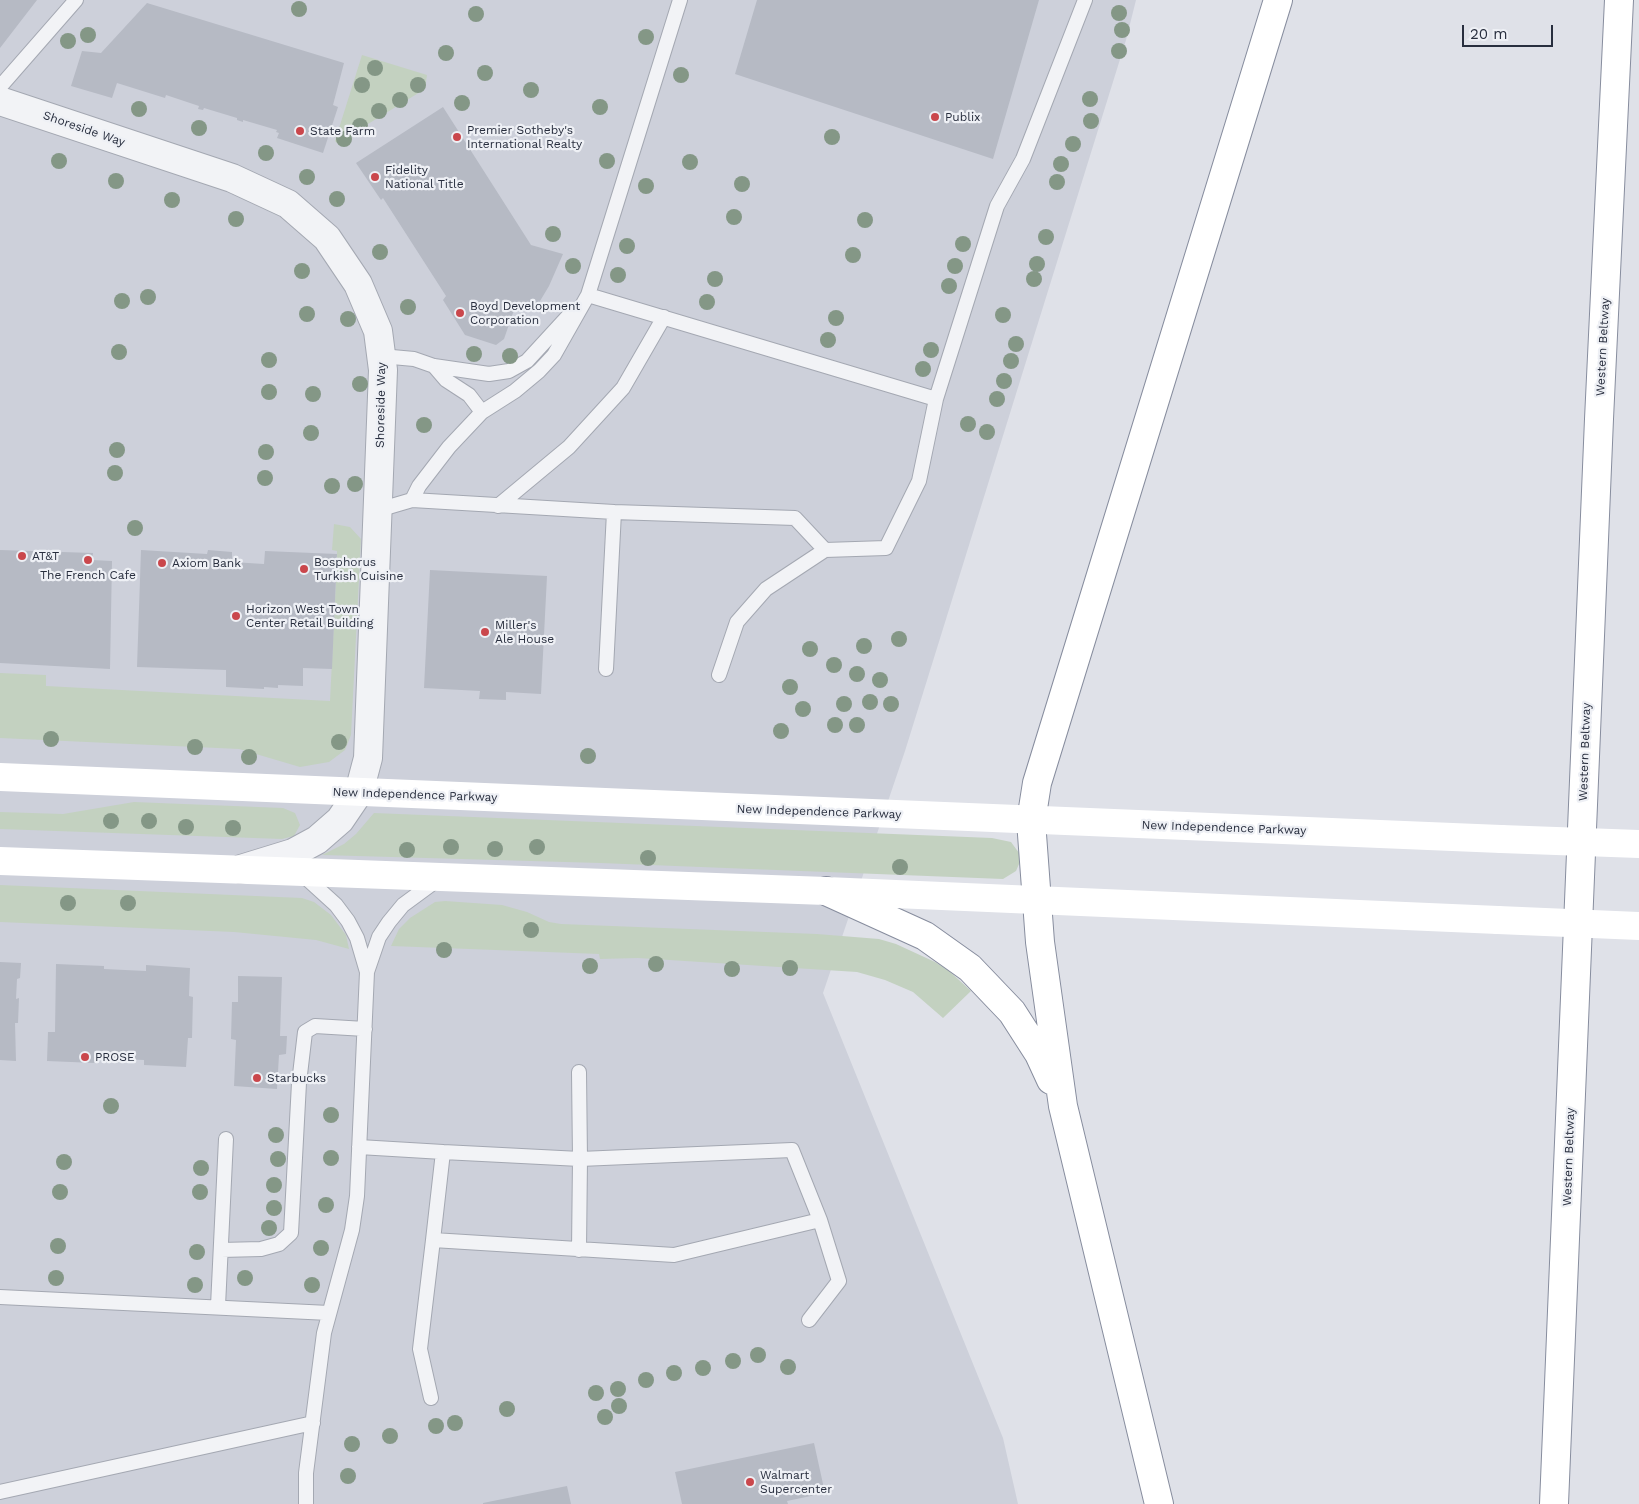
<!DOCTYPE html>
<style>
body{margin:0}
#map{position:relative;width:1639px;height:1504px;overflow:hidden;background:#dfe1e8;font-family:"Work Sans",sans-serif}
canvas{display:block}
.scale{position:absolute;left:1462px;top:25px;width:91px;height:22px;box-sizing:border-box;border:2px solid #282e3e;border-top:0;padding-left:6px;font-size:15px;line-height:18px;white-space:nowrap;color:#282e3e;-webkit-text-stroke:4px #eef0f5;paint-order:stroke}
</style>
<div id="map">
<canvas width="1639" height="1504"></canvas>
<div class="scale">20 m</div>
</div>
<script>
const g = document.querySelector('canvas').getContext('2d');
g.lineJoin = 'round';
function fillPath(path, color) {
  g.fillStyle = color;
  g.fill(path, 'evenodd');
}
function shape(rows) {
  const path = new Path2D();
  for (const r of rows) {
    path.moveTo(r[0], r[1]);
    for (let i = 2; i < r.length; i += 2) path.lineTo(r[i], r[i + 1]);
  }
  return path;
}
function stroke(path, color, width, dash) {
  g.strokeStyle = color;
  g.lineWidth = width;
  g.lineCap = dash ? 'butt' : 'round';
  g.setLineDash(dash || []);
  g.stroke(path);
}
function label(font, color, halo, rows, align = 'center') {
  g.font = font + ' "Work Sans",sans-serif';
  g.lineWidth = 4.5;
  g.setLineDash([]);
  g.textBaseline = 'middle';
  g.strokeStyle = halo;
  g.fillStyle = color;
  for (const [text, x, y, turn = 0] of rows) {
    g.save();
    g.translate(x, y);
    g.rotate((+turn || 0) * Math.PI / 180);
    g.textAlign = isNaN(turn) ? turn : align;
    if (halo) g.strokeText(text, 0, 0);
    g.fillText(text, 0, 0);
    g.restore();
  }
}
const built = shape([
 [0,0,1136,0,1126,40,905,751,823,993,1003,1438,1018,1504,0,1504]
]);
const green = shape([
 [362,55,427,75,425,89,337,143,335,141],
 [334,524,350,527,361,539,351,735,345,750,329,762,300,767,239,749,0,738,0,673,46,675,46,686,330,701,337,560,337,551,332,550],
 [134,802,283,808,295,813,300,825,294,836,282,839,0,829,0,812,63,814],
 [374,813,992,838,1011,842,1022,857,1016,871,1003,879,600,863,322,855,344,844,356,834],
 [0,885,302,898,314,902,331,915,346,935,349,949,316,940,234,932,0,922],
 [445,901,502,905,527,912,549,922,561,924,817,934,879,939,896,944,935,962,948,970,971,991,943,1018,913,992,885,980,857,972,638,958,600,959,599,954,391,946,399,929,410,918,435,902]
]);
const building = shape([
 [0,0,37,0,0,48],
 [757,0,1039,0,993,159,735,74],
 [147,3,344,63,333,105,338,107,323,153,277,138,279,133,276,132,277,130,243,120,243,122,237,120,237,118,204,108,203,110,198,109,199,106,166,95,165,98,117,83,112,98,71,86,82,51,101,53],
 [443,107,531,245,563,254,549,286,537,306,531,311,515,307,504,339,496,345,465,335,443,300,446,296,383,198,381,200,356,163],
 [0,550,93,553,92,560,112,561,110,669,0,663],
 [141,550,207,554,208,550,232,552,232,562,264,564,265,551,337,554,332,669,303,668,303,686,278,685,278,688,264,687,264,689,226,687,226,670,137,667],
 [430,570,547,576,541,694,506,692,506,700,479,699,480,691,424,688],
 [0,962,21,963,20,978,17,979,16,999,19,998,18,1023,15,1023,16,1061,0,1060],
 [56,964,104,966,104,969,146,971,146,965,190,968,189,996,193,997,192,1038,188,1038,186,1067,144,1065,144,1060,95,1058,95,1063,47,1061,48,1032,55,1032],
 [238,976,282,977,280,1036,287,1036,286,1054,279,1055,277,1089,234,1086,236,1040,231,1039,232,1002,238,1002],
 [814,1443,825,1493,787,1501,788,1504,682,1504,675,1472],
 [567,1486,571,1504,483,1504,483,1503]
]);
const service = shape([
 [680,0,588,295,936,399,997,206,1023,159,1085,0],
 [0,87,76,0],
 [381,356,414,359,434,366,489,374,509,371,527,361,572,312],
 [434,366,446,380,469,395,482,412],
 [412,500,614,512,606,669],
 [498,506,569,447,623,388,664,317],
 [378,510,412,500,419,486,449,447,482,412,515,391,539,371,554,355,588,295],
 [614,512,795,518,825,550],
 [719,675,737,622,766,589,825,550,886,548,919,481,936,399],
 [303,875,336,905,348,921,357,938,367,972],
 [579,1072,580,1159,792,1150,820,1220,839,1281,809,1320],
 [359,1147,443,1152,433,1240],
 [443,1152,580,1159,579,1250],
 [221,1250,261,1249,279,1244,291,1233,299,1083,305,1032,315,1026,365,1029],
 [0,1297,329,1313],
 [218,1306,226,1139],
 [431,1398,420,1349,433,1240,674,1255,820,1220],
 [0,1492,313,1423],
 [306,1504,306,1473,324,1333,352,1230,357,1196,367,972,379,937,389,922,403,905,437,880]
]);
const minor = shape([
 [0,101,232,178,288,204,327,238,358,284,378,331,383,370,368,758,359,792]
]);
const tertiary = shape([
 [241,869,293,853,317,840,340,820,359,792]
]);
const secondary = shape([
 [0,777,1501,839],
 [0,861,826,891,1498,920]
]);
const motorway = shape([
 [826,891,925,936,970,968,1012,1012,1039,1054,1051,1080],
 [1159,1504,1063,1106,1040,942,1031,821,1037,783,1278,0],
 [1554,1504,1599,419,1619,0]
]);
const secondaryBridge = shape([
 [1501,839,1639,844],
 [1498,920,1639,926]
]);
const trees = [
 [299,9],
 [1119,13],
 [476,14],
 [1122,30],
 [88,35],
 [646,37],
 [68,41],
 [1119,51],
 [446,53],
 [375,68],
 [485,73],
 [681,75],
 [362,85],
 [418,85],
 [531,90],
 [1090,99],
 [400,100],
 [462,103],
 [600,107],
 [139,109],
 [379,111],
 [1091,121],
 [360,126],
 [199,128],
 [832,137],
 [344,139],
 [1073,144],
 [266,153],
 [59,161],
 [607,161],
 [690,162],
 [1061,164],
 [307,177],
 [116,181],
 [1057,182],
 [742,184],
 [646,186],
 [337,199],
 [172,200],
 [734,217],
 [236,219],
 [865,220],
 [553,234],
 [1046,237],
 [963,244],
 [627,246],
 [380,252],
 [853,255],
 [1037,264],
 [573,266],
 [955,266],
 [302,271],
 [618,275],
 [715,279],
 [1034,279],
 [949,286],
 [148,297],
 [122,301],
 [707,302],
 [408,307],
 [307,314],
 [1003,315],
 [836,318],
 [348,319],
 [828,340],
 [1016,344],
 [931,350],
 [119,352],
 [474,354],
 [510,356],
 [269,360],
 [1011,361],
 [923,369],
 [1004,381],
 [360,384],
 [269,392],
 [313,394],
 [997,399],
 [968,424],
 [424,425],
 [987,432],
 [311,433],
 [117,450],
 [266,452],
 [115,473],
 [265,478],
 [355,484],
 [332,486],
 [135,528],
 [899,639],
 [864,646],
 [810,649],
 [834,665],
 [857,674],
 [880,680],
 [790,687],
 [870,702],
 [844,704],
 [891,704],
 [803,709],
 [835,725],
 [857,725],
 [781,731],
 [51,739],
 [339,742],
 [195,747],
 [588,756],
 [249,757],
 [111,821],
 [149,821],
 [186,827],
 [233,828],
 [451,847],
 [537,847],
 [495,849],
 [407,850],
 [648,858],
 [900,867],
 [68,903],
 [128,903],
 [531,930],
 [444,950],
 [656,964],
 [590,966],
 [790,968],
 [732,969],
 [111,1106],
 [331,1115],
 [276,1135],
 [331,1158],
 [278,1159],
 [64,1162],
 [201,1168],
 [274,1185],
 [60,1192],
 [200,1192],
 [326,1205],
 [274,1208],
 [269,1228],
 [58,1246],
 [321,1248],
 [197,1252],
 [56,1278],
 [245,1278],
 [195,1285],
 [312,1285],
 [758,1355],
 [733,1361],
 [788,1367],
 [703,1368],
 [674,1373],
 [646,1380],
 [618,1389],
 [596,1393],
 [619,1406],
 [507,1409],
 [605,1417],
 [455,1423],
 [436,1426],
 [390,1436],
 [352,1444],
 [348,1476]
];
const markers = [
 [935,117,5,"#ca474c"],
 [300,131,5,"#ca474c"],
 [457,137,5,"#ca474c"],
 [375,177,5,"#ca474c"],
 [460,313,5,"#ca474c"],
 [22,556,5,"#ca474c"],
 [88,560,5,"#ca474c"],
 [162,563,5,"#ca474c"],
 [304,569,5,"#ca474c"],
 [236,616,5,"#ca474c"],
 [485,632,5,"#ca474c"],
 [85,1057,5,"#ca474c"],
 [257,1078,5,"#ca474c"],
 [750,1482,5,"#ca474c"]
];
const poiNames = [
 ["Publix",945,117],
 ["Premier Sotheby's",467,130],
 ["International Realty",467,144],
 ["State Farm",310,131],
 ["Fidelity",385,170],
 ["National Title",385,184],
 ["Boyd Development",470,306],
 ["Corporation",470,320],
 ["AT&T",32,556],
 ["Bosphorus",314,562],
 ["Turkish Cuisine",314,576],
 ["Axiom Bank",172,563],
 ["The French Cafe",88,575,"center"],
 ["Horizon West Town",246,609],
 ["Center Retail Building",246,623],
 ["Miller's",495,625],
 ["Ale House",495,639],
 ["PROSE",95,1057],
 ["Starbucks",267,1078],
 ["Walmart",760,1475],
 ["Supercenter",760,1489]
];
const streetNames = [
 ["Shoreside Way",84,129,19],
 ["Western Beltway",1603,347,-87],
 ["Shoreside Way",381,405,-89],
 ["Western Beltway",1585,752,-88],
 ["New Independence Parkway",415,795,2],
 ["New Independence Parkway",819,812,2],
 ["New Independence Parkway",1224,828,2],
 ["Western Beltway",1569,1157,-88]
];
fillPath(built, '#cdd0da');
fillPath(green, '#c3d1c0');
fillPath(building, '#b6bac4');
stroke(service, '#a4a8b2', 16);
stroke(minor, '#a4a8b2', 30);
stroke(tertiary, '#a4a8b2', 30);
stroke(motorway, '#878d9e', 30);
stroke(service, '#f2f3f6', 14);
stroke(minor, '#f2f3f6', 28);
stroke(tertiary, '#f2f3f6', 28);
stroke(secondary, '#fff', 28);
stroke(motorway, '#fff', 28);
stroke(secondaryBridge, '#fff', 28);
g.fillStyle = '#849786';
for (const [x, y] of trees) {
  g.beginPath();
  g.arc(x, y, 8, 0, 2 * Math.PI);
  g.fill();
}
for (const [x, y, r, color] of markers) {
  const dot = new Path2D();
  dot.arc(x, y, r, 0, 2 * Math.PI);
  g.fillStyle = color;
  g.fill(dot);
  stroke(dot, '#eef0f5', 2);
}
label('12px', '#282e3e', '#eef0f5', poiNames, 'left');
label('12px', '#282e3e', '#eef0f5', streetNames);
</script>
